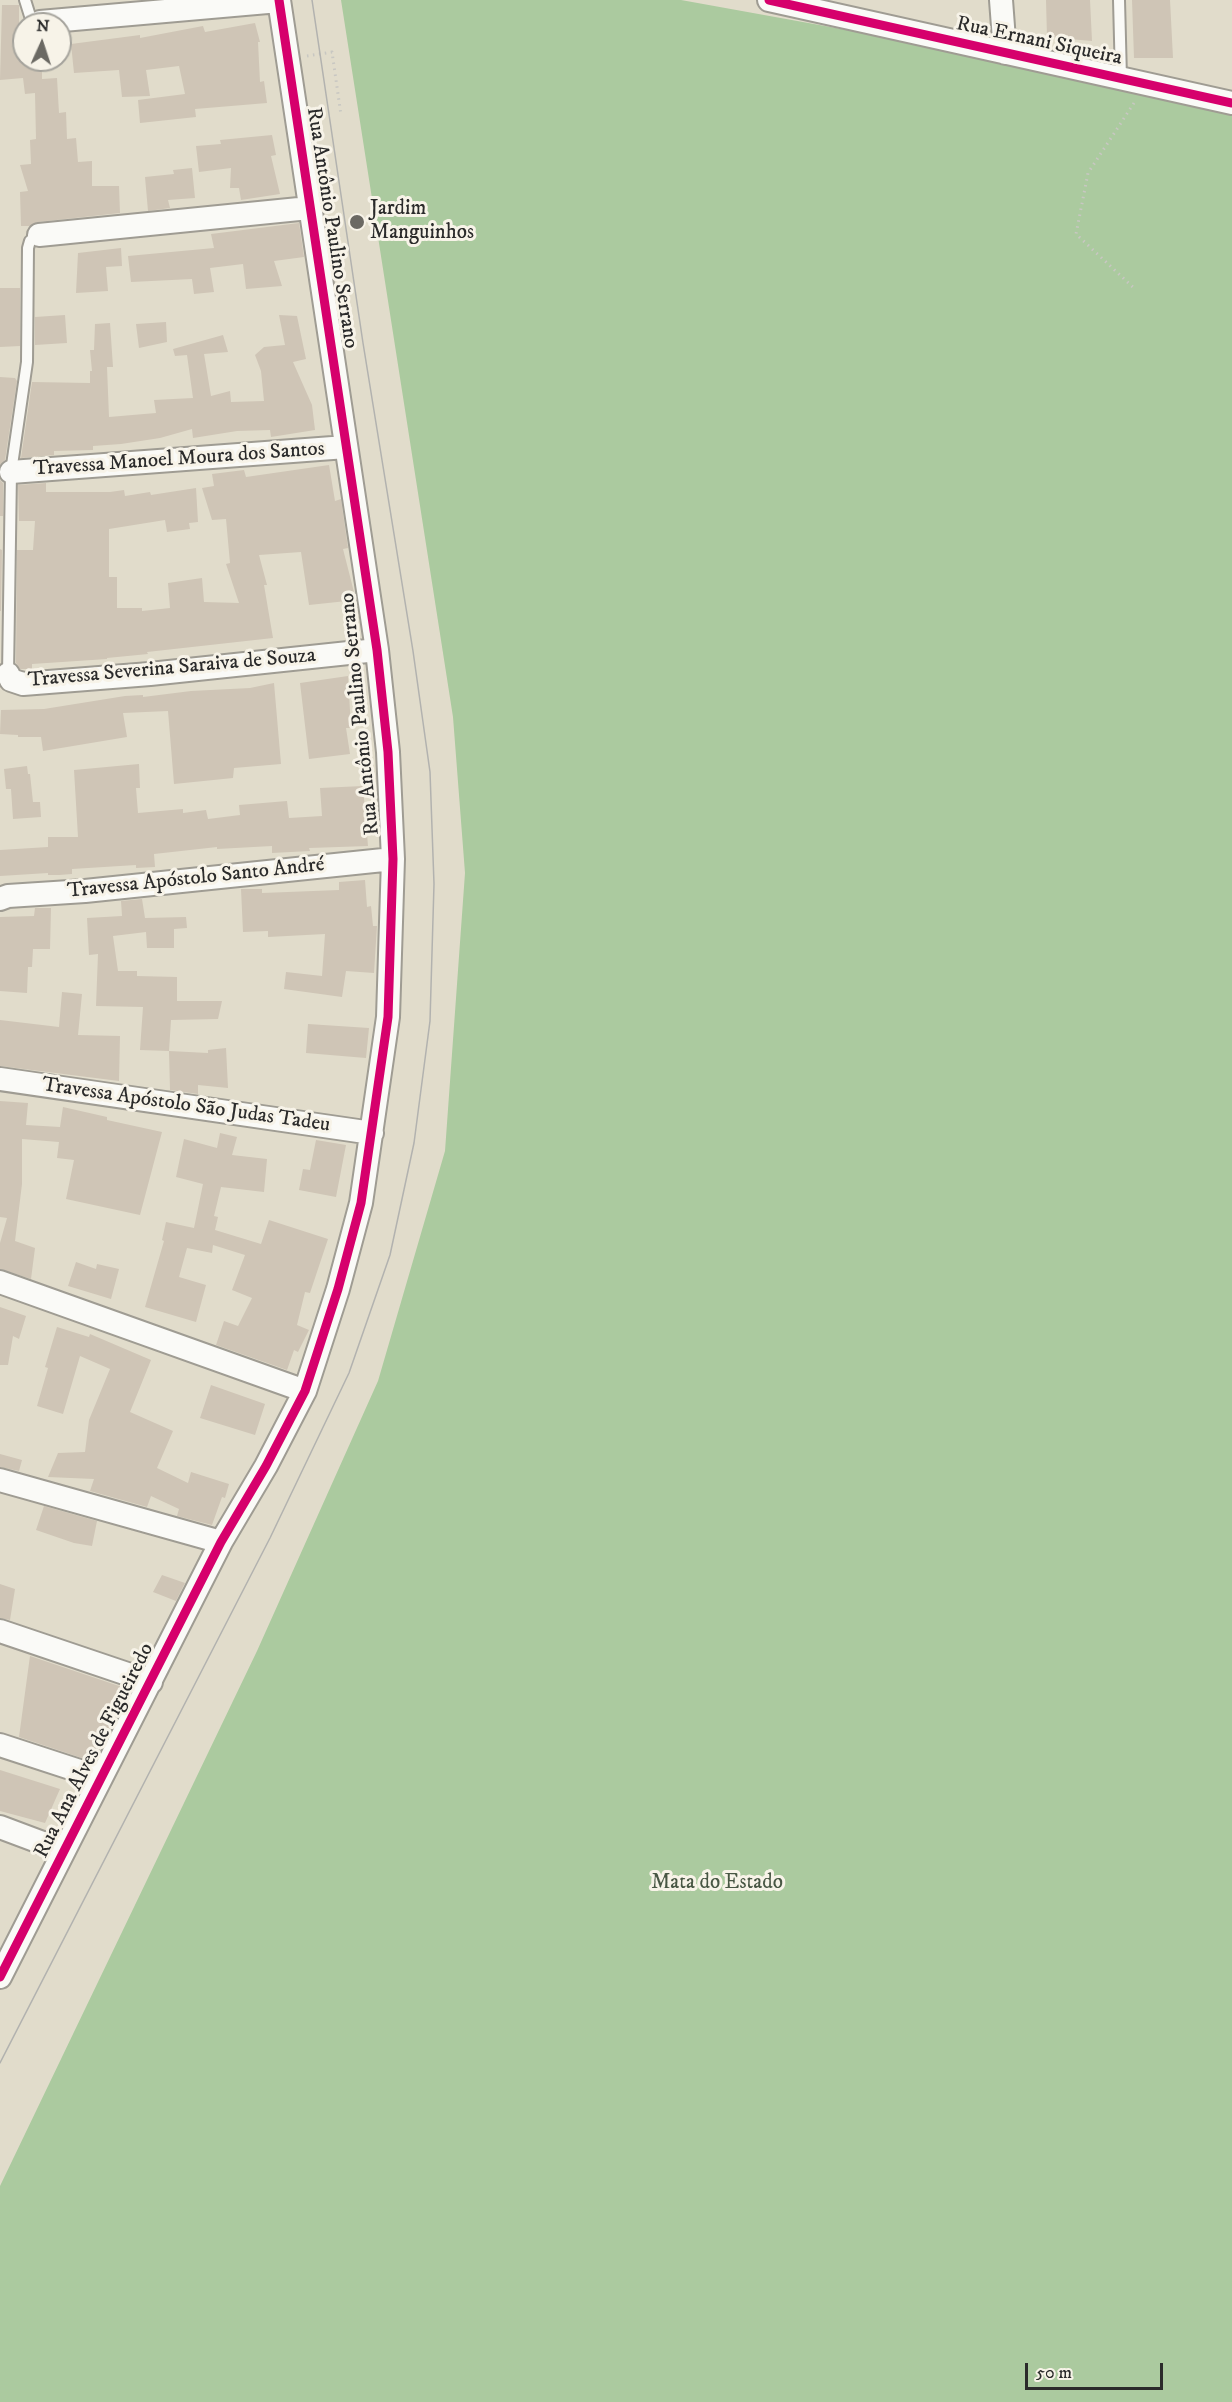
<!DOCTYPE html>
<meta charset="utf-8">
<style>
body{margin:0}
#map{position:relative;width:1232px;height:2402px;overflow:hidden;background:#e1dccb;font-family:"IM FELL DW Pica",serif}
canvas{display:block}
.north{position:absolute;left:12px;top:12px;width:60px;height:60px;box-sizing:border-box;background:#f7f3e8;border:2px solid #a5a39c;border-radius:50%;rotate:3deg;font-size:16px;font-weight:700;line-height:24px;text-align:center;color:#2b2b2b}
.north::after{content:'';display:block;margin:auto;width:21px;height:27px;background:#6b6963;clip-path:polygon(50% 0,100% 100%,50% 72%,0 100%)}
.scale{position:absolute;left:1025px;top:2363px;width:138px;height:27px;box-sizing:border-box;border:3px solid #2b2b2b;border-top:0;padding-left:8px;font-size:18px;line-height:21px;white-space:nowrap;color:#2b2b2b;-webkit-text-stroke:4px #f7f3e8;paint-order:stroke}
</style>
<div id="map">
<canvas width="1232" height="2402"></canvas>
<div class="north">N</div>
<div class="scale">50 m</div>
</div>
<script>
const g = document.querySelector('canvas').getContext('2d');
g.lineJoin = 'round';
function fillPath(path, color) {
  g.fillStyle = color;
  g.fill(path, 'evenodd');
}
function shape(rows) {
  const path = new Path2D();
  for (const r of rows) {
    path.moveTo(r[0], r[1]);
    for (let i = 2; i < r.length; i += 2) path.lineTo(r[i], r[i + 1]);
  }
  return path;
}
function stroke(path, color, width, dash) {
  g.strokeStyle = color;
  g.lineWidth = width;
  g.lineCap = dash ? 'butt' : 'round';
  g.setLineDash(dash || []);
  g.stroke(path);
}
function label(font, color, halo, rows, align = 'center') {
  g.font = font + ' "IM FELL DW Pica",serif';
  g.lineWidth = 6;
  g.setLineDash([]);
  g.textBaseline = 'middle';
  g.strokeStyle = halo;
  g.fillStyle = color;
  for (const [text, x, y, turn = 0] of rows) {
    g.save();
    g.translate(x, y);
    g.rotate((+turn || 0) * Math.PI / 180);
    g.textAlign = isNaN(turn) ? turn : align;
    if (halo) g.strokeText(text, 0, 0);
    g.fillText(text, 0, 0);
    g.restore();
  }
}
const forest = shape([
 [341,0,681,0,1146,84,1232,112,1232,2402,0,2402,0,2186,257,1651,378,1381,445,1151,465,873,453,717]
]);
const building = shape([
 [1046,0,1090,0,1092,41,1047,37],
 [1132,0,1170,0,1173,58,1134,58],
 [2,5,19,5,19,51,24,51,24,60,42,60,42,79,57,78,59,113,66,112,67,139,76,138,78,162,92,161,92,186,119,186,120,213,38,222,30,226,21,226,20,192,28,191,20,165,31,164,30,140,36,139,35,93,25,94,23,78,0,80],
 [255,23,260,42,258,42,260,82,264,81,267,103,195,109,196,117,140,123,138,100,185,94,179,66,146,70,150,96,122,97,119,70,74,73,71,44,140,35,140,38,203,26,205,32],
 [272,135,276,155,271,156,280,194,241,200,239,188,230,188,231,168,199,172,196,146,221,144,220,140],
 [192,168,195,198,168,200,170,208,148,211,145,177,174,174,173,170],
 [299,223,304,257,274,261,282,286,246,289,243,264,210,268,214,292,194,294,192,279,131,282,128,256,214,248,211,234],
 [121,248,122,266,106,267,108,291,76,293,78,253],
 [0,288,20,288,20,346,0,347],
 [65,315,67,343,35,345,35,317],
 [279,315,297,316,306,359,293,362,312,405,315,430,271,437,270,430,237,431,193,438,192,429,160,438,121,444,93,446,93,450,54,451,54,455,21,458,32,382,90,383,90,371,92,371,90,350,94,350,95,324,110,323,113,367,107,367,109,417,156,413,154,400,193,398,187,355,175,356,173,349,223,335,228,352,204,354,211,396,230,391,231,402,264,401,261,371,255,355,264,347,285,345],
 [166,322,167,342,139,348,136,324],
 [0,377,15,378,17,381,5,460,0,465],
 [329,465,335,501,341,499,348,548,343,549,356,600,309,605,301,552,259,555,267,585,264,585,273,638,147,652,148,654,107,658,107,659,32,664,32,669,20,669,16,663,17,550,33,550,35,521,19,521,18,485,46,483,46,492,110,492,124,490,125,496,150,492,151,495,196,488,198,522,189,523,190,529,167,532,165,520,109,529,109,577,117,577,117,608,142,608,142,611,170,608,168,583,202,578,204,602,239,603,226,564,230,563,226,519,212,520,202,488,214,486,212,474,244,470,246,477],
 [0,480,3,483,3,516,0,516],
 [0,549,2,550,1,611,0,611],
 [348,676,351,728,346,728,350,754,309,759,300,683],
 [274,683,281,764,234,768,233,778,174,784,168,711,123,713,127,737,43,751,41,737,18,737,18,735,0,734,1,710,44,709,125,696,143,695,143,697,191,691,250,688],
 [139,764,140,788,136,788,138,813,183,809,183,813,206,810,208,819,240,815,239,805,287,801,289,818,322,816,320,788,363,786,368,846,309,848,310,851,272,853,272,846,217,849,217,847,154,854,155,867,136,868,136,865,72,869,72,874,59,875,48,875,48,873,0,876,0,850,48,847,48,837,78,837,74,770],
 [27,766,28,774,30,774,33,802,40,802,41,817,13,819,11,789,6,789,4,769],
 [365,880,367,907,371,906,373,926,377,926,374,973,346,971,342,997,284,989,286,972,322,976,325,934,268,937,268,931,243,932,241,889,262,889,262,893,339,890,339,882],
 [142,899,145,918,186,917,187,928,174,929,174,948,147,948,146,932,113,936,118,971,137,971,137,976,177,977,177,1001,222,1001,218,1019,171,1020,169,1051,140,1050,143,1007,96,1006,98,954,89,955,87,918,122,916,121,901],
 [35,908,51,908,50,949,33,949,32,967,28,967,27,993,0,991,0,917,34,916],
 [62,992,82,994,78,1035,120,1036,119,1081,0,1066,0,1020,59,1027],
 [308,1024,369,1028,366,1058,306,1053],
 [226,1048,228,1088,198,1085,198,1094,170,1090,169,1051,208,1053,208,1050],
 [0,1101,28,1103,26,1125,60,1127,63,1107,107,1117,107,1120,162,1132,140,1215,66,1199,74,1160,57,1158,59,1142,22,1139,22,1184,15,1241,35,1248,31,1279,0,1269,0,1243,7,1218,0,1217],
 [220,1133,237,1137,232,1155,267,1159,264,1192,221,1187,214,1216,218,1217,215,1230,261,1244,269,1220,328,1239,310,1293,305,1292,297,1325,309,1330,298,1352,294,1350,287,1370,216,1345,224,1321,238,1326,252,1298,232,1290,245,1255,213,1245,212,1253,187,1248,179,1277,206,1285,196,1322,145,1307,164,1241,162,1240,166,1222,194,1228,203,1184,176,1177,184,1139,217,1148],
 [316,1140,346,1145,336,1197,299,1190,303,1169,310,1170],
 [76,1262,96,1269,97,1264,119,1269,111,1299,68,1286],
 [0,1307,26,1316,19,1339,13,1336,8,1365,0,1365],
 [57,1327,89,1337,90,1334,151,1360,130,1412,173,1431,157,1468,188,1483,191,1472,229,1484,225,1498,222,1497,212,1525,177,1516,179,1509,151,1496,147,1507,90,1491,94,1479,48,1477,58,1453,85,1452,89,1420,110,1369,80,1356,63,1414,37,1406,48,1368,45,1367],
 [211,1385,265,1404,255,1435,200,1418],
 [0,1454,22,1460,19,1471,0,1467],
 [44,1506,97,1521,92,1546,74,1543,36,1530],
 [162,1575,185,1583,176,1601,153,1592],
 [0,1584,15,1589,10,1620,0,1618],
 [30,1656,131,1690,94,1762,19,1737],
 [0,1770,60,1789,45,1823,0,1811]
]);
const path = shape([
 [307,56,332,52,341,115],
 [1134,103,1088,173,1076,234,1136,290]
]);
const service = shape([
 [25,0,30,16,40,22],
 [1119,0,1121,78],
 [8,674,11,472,27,362,28,248,30,241,39,235]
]);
const minor = shape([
 [769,0,1232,103],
 [1001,0,1005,53],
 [40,22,279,1],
 [39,235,309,208],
 [11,472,346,447],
 [8,674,11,680,23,684,150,674,377,650],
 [0,899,8,896,85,891,393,859],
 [0,1079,372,1133],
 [0,1282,305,1391],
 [0,1480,221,1542],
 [0,1631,151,1682],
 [0,1745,101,1778],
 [0,1827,64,1851],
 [0,1977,221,1542,266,1466,305,1391,338,1289,361,1203,388,1017,393,859,388,752,377,650,279,0]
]);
const tram = shape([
 [0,2063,270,1538,349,1373,390,1255,414,1143,430,1021,434,884,430,772,413,651,363,343,312,0]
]);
const cycleway = shape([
 [769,0,1232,103],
 [0,1977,221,1542,266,1466,305,1391,338,1289,361,1203,388,1017,393,859,388,752,377,650,279,0]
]);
const markers = [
 [357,222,8,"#6b6963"]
];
const streetNames = [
 ["Rua Ernani Siqueira",1039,42,12],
 ["Rua Antônio Paulino Serrano",331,228,81],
 ["Travessa Manoel Moura dos Santos",179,460,-4],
 ["Travessa Severina Saraiva de Souza",172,669,-5],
 ["Rua Antônio Paulino Serrano",361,714,-96],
 ["Travessa Apóstolo Santo André",196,879,-6],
 ["Travessa Apóstolo São Judas Tadeu",186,1106,8],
 ["Rua Ana Alves de Figueiredo",95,1751,-63]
];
const poiNames = [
 ["Jardim",370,210],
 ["Manguinhos",370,234]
];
const parkNames = [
 ["Mata do Estado",717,1884]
];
fillPath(forest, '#abca9f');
fillPath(building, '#cfc5b6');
stroke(service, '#9f9c93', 14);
stroke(minor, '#9f9c93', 26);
stroke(path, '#c8c7c2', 3, [1.5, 4.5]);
stroke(service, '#fafaf7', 10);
stroke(minor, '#fafaf7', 22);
stroke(tram, '#b2b2af', 1.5);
stroke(cycleway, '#d6006c', 9);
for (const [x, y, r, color] of markers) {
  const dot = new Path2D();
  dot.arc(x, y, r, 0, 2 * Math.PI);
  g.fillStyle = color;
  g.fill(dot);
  stroke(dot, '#f7f3e8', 2);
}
label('21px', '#2b2b2b', '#f7f3e8', streetNames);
label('21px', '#2b2b2b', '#f7f3e8', poiNames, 'left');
label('21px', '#485744', '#f7f3e8', parkNames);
</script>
